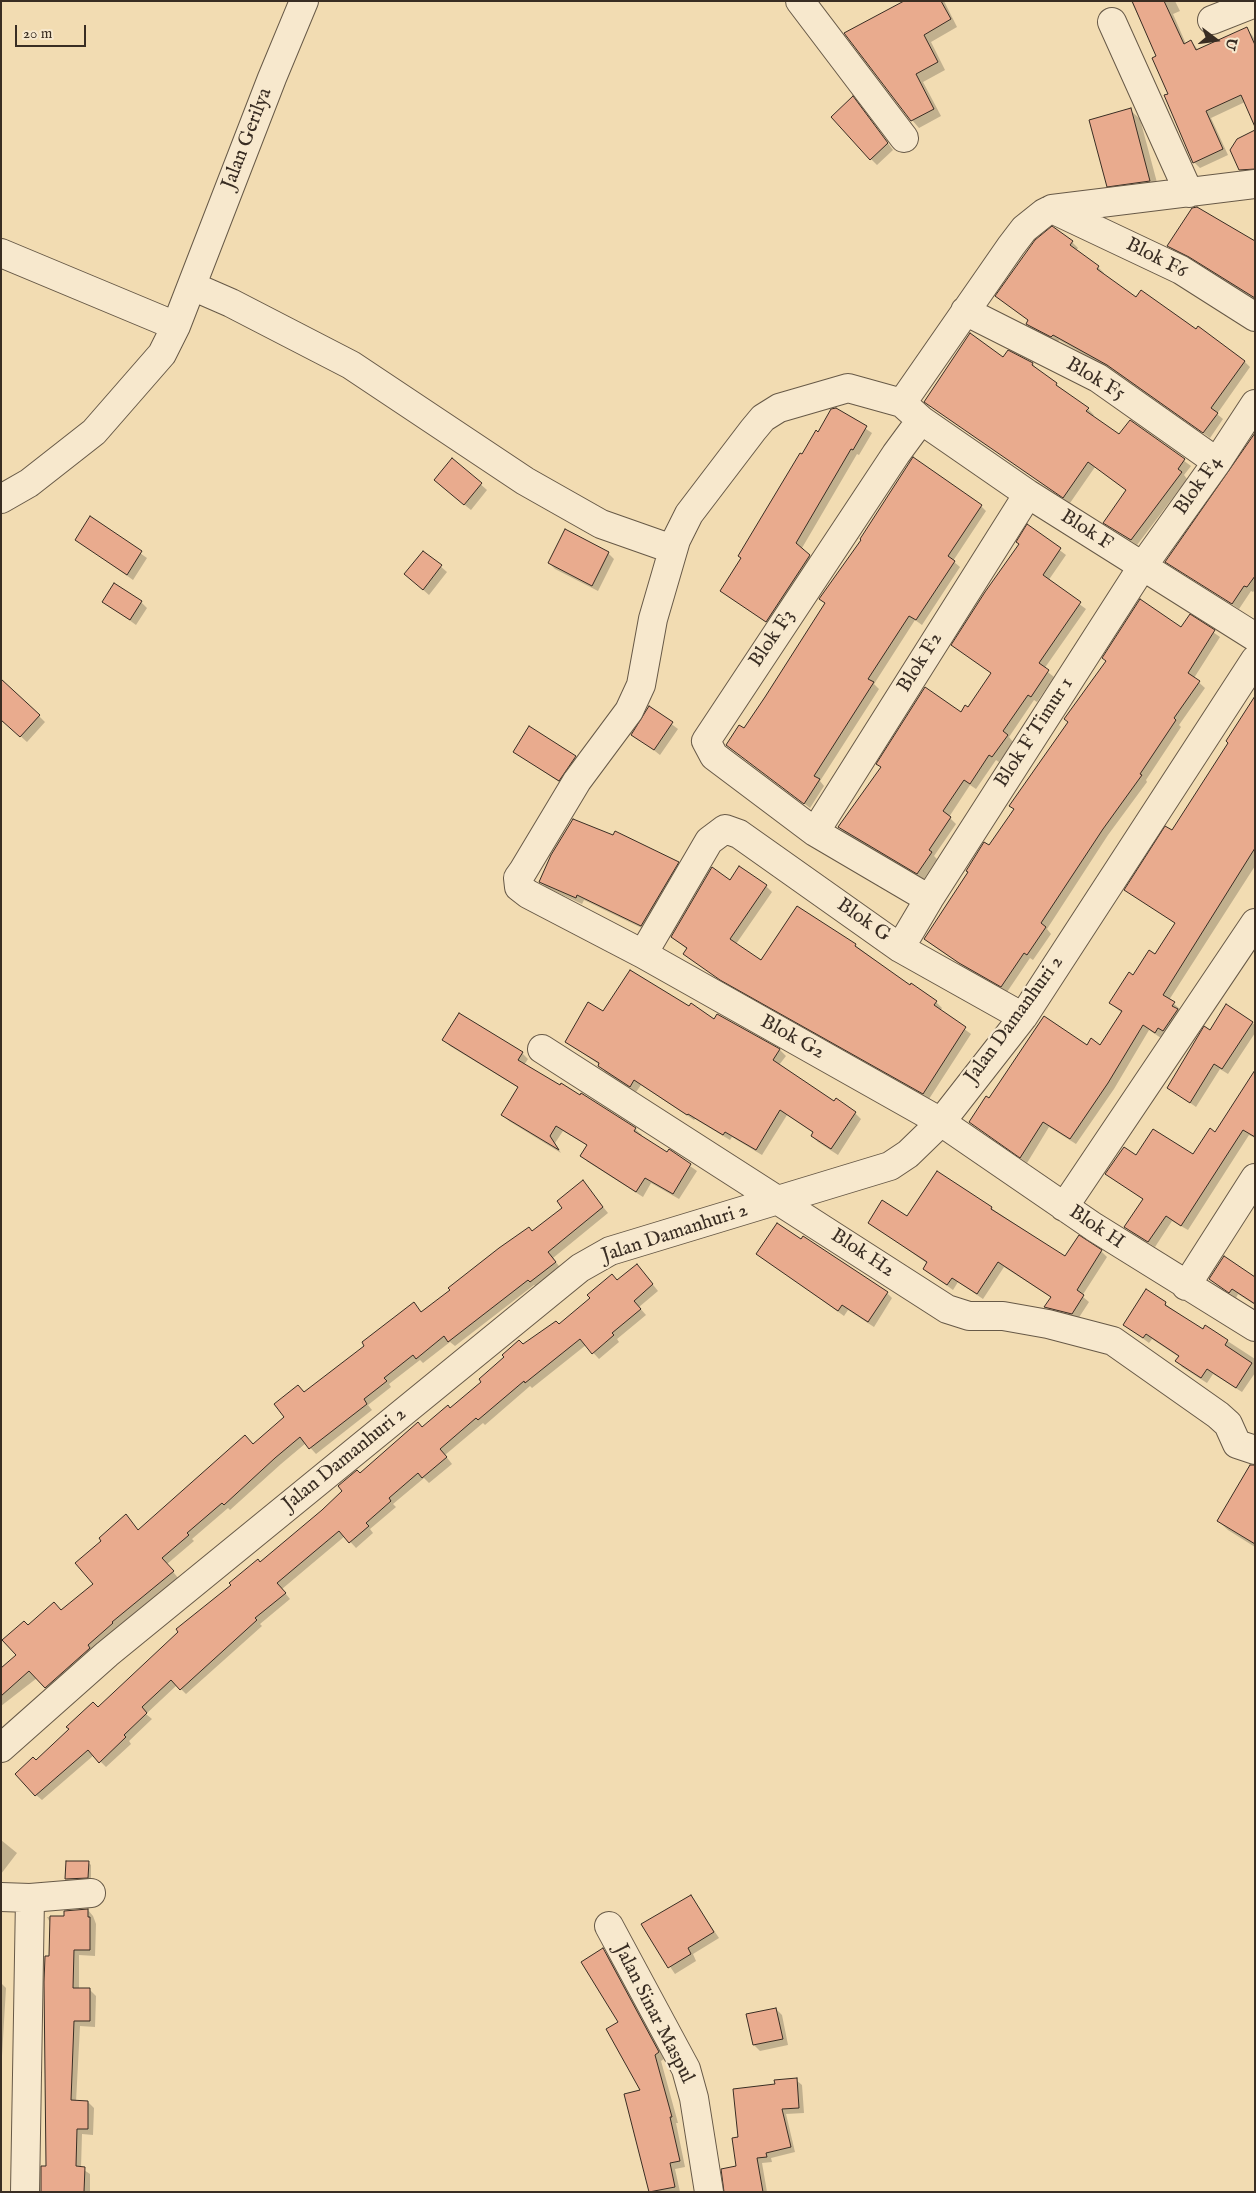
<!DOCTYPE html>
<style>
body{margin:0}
#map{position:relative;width:1256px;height:2193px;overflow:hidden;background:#f2dcb2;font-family:"IM FELL English",serif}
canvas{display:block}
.frame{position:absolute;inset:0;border:2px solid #392d23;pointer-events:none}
.north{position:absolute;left:1191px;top:15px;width:50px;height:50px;-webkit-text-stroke:4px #f7e8cd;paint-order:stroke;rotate:105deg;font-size:14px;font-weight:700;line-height:20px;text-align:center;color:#392d23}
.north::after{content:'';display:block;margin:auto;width:18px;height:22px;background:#392d23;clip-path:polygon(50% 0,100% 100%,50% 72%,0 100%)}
.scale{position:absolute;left:15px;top:25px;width:71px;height:22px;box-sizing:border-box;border:2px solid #392d23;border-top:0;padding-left:6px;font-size:15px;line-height:18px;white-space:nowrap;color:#392d23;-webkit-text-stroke:4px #f7e8cd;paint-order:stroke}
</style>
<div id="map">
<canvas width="1256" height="2193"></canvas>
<div class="frame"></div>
<div class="north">U</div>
<div class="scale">20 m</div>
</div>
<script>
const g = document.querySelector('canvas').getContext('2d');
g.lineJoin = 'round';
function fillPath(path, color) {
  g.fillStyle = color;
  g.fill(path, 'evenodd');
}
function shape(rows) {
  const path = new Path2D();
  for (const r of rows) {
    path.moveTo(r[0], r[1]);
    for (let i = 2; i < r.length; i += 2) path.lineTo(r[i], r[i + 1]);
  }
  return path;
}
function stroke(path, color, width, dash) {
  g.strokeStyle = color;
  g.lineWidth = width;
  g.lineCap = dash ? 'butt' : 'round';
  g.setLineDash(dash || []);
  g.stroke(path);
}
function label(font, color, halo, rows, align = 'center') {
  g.font = font + ' "IM FELL English",serif';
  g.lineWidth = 4.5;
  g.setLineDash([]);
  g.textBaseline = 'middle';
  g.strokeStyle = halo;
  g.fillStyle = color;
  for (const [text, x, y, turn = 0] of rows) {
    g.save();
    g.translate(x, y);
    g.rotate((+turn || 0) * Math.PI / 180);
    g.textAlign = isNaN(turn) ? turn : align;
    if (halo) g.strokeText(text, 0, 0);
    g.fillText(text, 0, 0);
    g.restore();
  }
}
const shadow = shape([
 [906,1,944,1,957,27,931,42,945,70,923,82,941,116,919,128,912,120],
 [1131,1,1175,1,1180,11,1173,14,1186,44,1191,41,1199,51,1246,29,1252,35,1255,40,1255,124,1245,102,1211,118,1228,155,1200,168,1194,162,1158,57],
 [859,104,893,150,877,165,871,159],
 [1130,110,1140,119,1159,190,1117,195,1108,186],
 [1255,132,1255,175,1246,176,1240,170],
 [1223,222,1255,244,1255,300,1197,262,1175,252,1169,246],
 [1072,242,1078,248,1076,251,1098,267,1104,273,1102,275,1136,299,1244,361,1250,367,1217,414,1223,419,1210,438,1114,371,1059,340,1058,342,1033,330,1027,324,1029,321,997,296],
 [1008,352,1033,364,1038,371,1088,409,1094,415,1092,417,1120,436,1130,421,1191,466,1184,475,1187,479,1137,545,1105,523,1127,491,1095,467,1070,503,925,401,1003,358],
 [836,409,872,433,859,455,857,454,802,548,815,562,773,626,721,591,802,456],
 [1255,434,1255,590,1253,592,1251,591,1239,609,1167,562],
 [452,459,487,490,471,510,441,486],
 [981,506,986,511,953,561,960,567,922,625,915,620,874,684,879,689,820,781,824,786,810,808,728,745,745,730,826,604,821,599],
 [90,518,147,558,133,580,76,539],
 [1028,526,1066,555,1048,581,1086,609,1044,669,1054,677,1037,702,1034,700,1009,737,1013,742,999,762,996,760,976,789,970,785,949,817,956,824,934,856,937,859,924,879,845,833,839,827,961,713,969,709,992,674,953,645,1020,545],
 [566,531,608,553,614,559,598,591,555,569,549,563],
 [424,552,447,572,429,595,412,580],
 [103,601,141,602,147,608,136,625],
 [1190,616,1220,637,1194,678,1205,688,1179,725,1181,727,1146,780,1147,782,1108,835,1047,929,1051,934,1033,960,1030,958,1007,992,967,969,931,944,925,938,1015,810,1010,806,1182,628],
 [1255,696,1255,866,1169,1000,1180,1009,1178,1012,1183,1016,1161,1038,1149,1030,1114,1089,1076,1144,1049,1127,1027,1163,970,1122,990,1100,1087,1046,1101,1046,1122,1013,1110,1003,1181,925,1126,890,1172,832,1229,743,1227,741],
 [649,707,678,729,660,755,633,734],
 [39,716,45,722,27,742,1,719],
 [530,728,581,763,565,786,515,752],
 [678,863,684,869,648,931,584,900,582,904,546,887,540,881],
 [730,881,766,886,772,892,736,944,761,961,855,945,910,987,911,985,936,1002,942,1008,940,1011,971,1034,929,1099,728,985,684,954,688,950,672,937],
 [689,1008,714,1020,718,1015,780,1050,786,1056,779,1065,834,1102,855,1113,861,1119,838,1155,818,1142,812,1136,814,1133,787,1115,762,1155,732,1137,730,1140,695,1119,694,1120,641,1085,636,1092,605,1072,600,1065,566,1042,603,1013],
 [1252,1023,1255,1025,1255,1033,1228,1074,1220,1069,1196,1107,1169,1088,1210,1032],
 [444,1040,522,1053,528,1059,524,1065,580,1097,582,1095,635,1129,642,1135,640,1137,667,1154,669,1151,697,1171,679,1199,651,1183,643,1197,588,1162,582,1156,588,1146,563,1131,555,1143,561,1153,509,1121,503,1115,519,1088,450,1046],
 [1255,1078,1255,1138,1249,1135,1188,1230,1172,1221,1155,1247,1132,1233,1126,1227,1144,1200,1107,1174,1137,1157,1193,1156,1216,1133],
 [583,1182,608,1213,553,1258,561,1269,537,1287,534,1285,455,1346,450,1342,423,1363,420,1360,389,1384,391,1387,368,1405,372,1410,316,1454,306,1443,281,1464,230,1510,228,1508,192,1539,194,1541,167,1564,178,1578,117,1628,51,1693,37,1678,1,1706,1,1670,17,1656,28,1626,62,1612,94,1584,131,1522,139,1531,253,1446,286,1417,305,1393,422,1313,532,1232,564,1208],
 [991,1208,1066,1258,1101,1251,1107,1257,1082,1296,1089,1302,1078,1319,1051,1313,1045,1307,1052,1298,1004,1267,983,1299,958,1282,953,1290,924,1269,928,1264,870,1223],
 [758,1254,887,1293,892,1298,874,1327,848,1310,844,1316],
 [642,1271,658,1291,639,1307,646,1315,617,1339,619,1342,599,1359,586,1345,532,1388,530,1386,485,1425,483,1423,445,1455,452,1464,429,1483,424,1478,393,1504,396,1507,370,1529,373,1533,356,1548,345,1536,282,1589,290,1599,260,1624,262,1626,186,1694,177,1685,146,1714,152,1719,129,1741,131,1744,106,1767,94,1755,42,1800,36,1795,36,1762,323,1511,360,1474,451,1409,523,1346,559,1326,617,1281],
 [1255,1278,1255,1305,1238,1294,1236,1298,1210,1279],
 [1147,1291,1203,1331,1206,1327,1255,1359,1255,1373,1242,1392,1213,1374,1207,1383,1182,1367,1177,1361,1179,1357,1152,1339,1149,1343,1125,1325],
 [1255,1480,1255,1547,1228,1530,1218,1521],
 [1,1840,17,1853,1,1874],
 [67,1862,88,1862,91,1865,91,1880,69,1882,66,1879],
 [691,1897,719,1938,693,1954,696,1961,675,1974,642,1925],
 [88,1910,93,1916,96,1924,95,1956,79,1955,79,1989,90,1990,96,1996,95,2027,80,2026,76,2102,88,2102,94,2108,93,2135,82,2134,81,2168,90,2174,90,2192,42,2192,47,2167,51,1924,47,1917,65,1918],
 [1,1922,2,1984,6,1988,1,2073],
 [603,1950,609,1956,664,2059,661,2061,678,2123,676,2123,685,2167,675,2169,680,2192,650,2192,642,2091,620,2023],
 [776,2009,782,2015,788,2045,760,2051,754,2045],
 [796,2080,802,2085,804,2113,786,2114,795,2152,771,2158,772,2162,762,2163,767,2192,725,2192,737,2167,740,2138]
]);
const building = shape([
 [904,1,941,1,951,19,924,35,938,62,916,74,934,109,911,121,844,33,904,1],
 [1132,1,1164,1,1184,44,1191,40,1196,50,1247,27,1255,45,1255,127,1241,95,1206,111,1223,149,1193,163,1164,95,1168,94,1152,58,1156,56,1132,1],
 [853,96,888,143,870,160,831,117,853,96],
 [1131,108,1150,181,1107,187,1089,120,1131,108],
 [1255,130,1255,169,1239,170,1230,150,1237,139,1255,130],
 [1197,207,1255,241,1255,298,1189,257,1167,246,1192,208,1197,207],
 [1052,226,1073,241,1070,245,1099,266,1097,269,1136,297,1141,290,1196,329,1198,326,1245,361,1211,408,1218,413,1203,433,1107,365,1053,335,1051,337,1026,324,1028,320,995,296,1035,240,1052,226],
 [970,333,1003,357,1008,350,1033,363,1032,365,1057,383,1056,385,1089,408,1086,411,1119,434,1130,420,1185,459,1178,469,1182,472,1131,540,1103,523,1126,490,1088,462,1063,498,924,402,970,333],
 [836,408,867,426,853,450,851,449,796,543,810,555,766,622,720,591,741,558,738,556,800,453,802,454,816,430,818,432,831,409,836,408],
 [1255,433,1255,576,1247,587,1244,586,1232,604,1165,562,1255,433],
 [913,457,982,505,948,556,955,561,916,620,909,616,868,679,874,682,814,776,820,779,804,804,726,745,739,725,744,728,765,697,825,603,819,599,861,540,860,539,913,457],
 [452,458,482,483,464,505,434,480,452,458],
 [90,516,142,551,127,575,75,540,90,516],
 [1027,524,1061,548,1043,575,1081,602,1039,663,1049,670,1031,697,1028,695,1003,731,1008,735,992,757,989,755,970,784,964,780,943,811,951,817,929,850,932,852,917,874,838,827,881,767,876,764,925,687,961,712,965,705,968,707,991,673,951,645,985,592,1019,544,1016,542,1027,524],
 [565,529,609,552,592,586,548,563,565,529],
 [423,551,442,565,423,590,404,574,423,551],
 [114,583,142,601,130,620,102,602,114,583],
 [1140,599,1181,627,1190,614,1215,630,1188,673,1200,681,1174,718,1176,720,1140,774,1142,775,1103,829,1041,923,1046,927,1027,955,1024,953,1001,987,959,963,924,939,968,872,966,871,984,842,989,845,1014,809,1009,806,1068,722,1064,719,1106,661,1102,658,1140,599],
 [1,679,40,715,20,737,1,720,1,679],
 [1255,696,1255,848,1163,995,1175,1002,1172,1006,1178,1009,1163,1031,1158,1028,1155,1033,1143,1025,1108,1083,1070,1139,1043,1122,1020,1158,969,1122,986,1096,989,1098,1044,1016,1087,1045,1091,1038,1100,1045,1122,1011,1109,1003,1129,972,1133,975,1149,950,1155,954,1175,923,1124,890,1165,826,1172,830,1228,743,1226,741,1255,696],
 [649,706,673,722,654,750,631,735,649,706],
 [529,726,576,756,559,781,513,752,529,726],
 [573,819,613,835,615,831,679,862,641,926,577,895,576,898,539,882,551,855,573,819],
 [739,866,767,885,730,939,761,960,797,906,856,944,855,946,910,985,911,983,937,1001,934,1005,966,1027,923,1094,720,980,683,954,687,948,671,937,712,867,730,880,739,866],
 [630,970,689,1006,691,1003,714,1019,717,1014,780,1049,773,1060,834,1101,836,1098,856,1112,831,1149,811,1136,813,1132,780,1110,756,1150,725,1132,723,1135,688,1114,687,1115,634,1080,630,1087,598,1066,599,1063,565,1042,588,1002,603,1011,630,970],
 [1226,1004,1253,1022,1222,1069,1214,1064,1190,1103,1167,1088,1204,1026,1210,1030,1226,1004],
 [459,1013,523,1052,518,1060,560,1085,561,1083,580,1095,581,1093,636,1128,634,1131,667,1152,669,1149,691,1164,673,1194,645,1178,636,1192,580,1156,587,1145,556,1126,550,1136,559,1150,501,1115,518,1087,442,1040,459,1013],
 [1255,1070,1255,1137,1243,1130,1181,1226,1166,1216,1148,1242,1124,1227,1143,1199,1105,1174,1124,1147,1136,1155,1153,1129,1193,1154,1210,1128,1215,1132,1255,1070],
 [937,1171,992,1207,991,1209,1065,1256,1079,1235,1102,1250,1077,1290,1084,1295,1072,1314,1044,1307,1051,1297,998,1262,977,1294,952,1278,947,1285,923,1269,927,1262,868,1223,882,1200,907,1216,937,1171],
 [583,1180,603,1207,548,1252,556,1262,530,1282,528,1280,448,1342,444,1336,416,1359,413,1355,384,1378,387,1381,364,1399,367,1404,309,1449,300,1437,275,1458,224,1505,222,1503,187,1533,189,1535,162,1558,174,1571,112,1622,113,1623,88,1645,90,1648,45,1688,29,1671,1,1696,1,1668,16,1655,2,1640,24,1621,28,1625,54,1602,61,1610,93,1584,75,1563,101,1541,99,1538,126,1514,138,1530,245,1435,253,1444,284,1417,274,1404,298,1385,304,1392,364,1346,362,1342,414,1302,421,1312,450,1290,448,1288,499,1248,529,1227,532,1231,562,1208,557,1201,583,1180],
 [777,1223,801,1239,803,1236,888,1292,868,1322,842,1305,838,1311,756,1254,777,1223],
 [1224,1256,1255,1277,1255,1304,1232,1289,1229,1293,1209,1279,1224,1256],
 [637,1264,653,1284,634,1301,641,1309,612,1333,614,1335,592,1354,580,1339,525,1383,524,1381,478,1420,476,1418,440,1449,447,1457,422,1478,418,1473,389,1498,391,1501,366,1523,369,1526,349,1543,339,1531,277,1583,286,1593,255,1618,257,1620,180,1690,171,1680,142,1707,147,1713,124,1735,126,1737,99,1763,88,1750,35,1796,15,1774,33,1757,36,1760,69,1729,66,1727,93,1702,98,1707,178,1632,176,1629,231,1585,229,1583,258,1559,260,1562,322,1510,342,1491,338,1486,357,1470,360,1473,418,1422,422,1427,448,1405,450,1408,481,1382,479,1379,504,1357,502,1355,519,1340,523,1344,556,1321,559,1324,590,1298,587,1295,612,1274,617,1280,637,1264],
 [1146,1289,1166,1302,1165,1305,1203,1329,1205,1325,1228,1340,1225,1345,1252,1363,1236,1388,1207,1369,1201,1378,1175,1361,1179,1356,1146,1334,1143,1338,1123,1325,1146,1289],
 [1250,1465,1255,1465,1255,1544,1217,1521,1250,1465],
 [66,1861,89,1861,88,1878,65,1879,66,1861],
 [691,1895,714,1932,688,1948,691,1954,668,1968,641,1924,691,1895],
 [88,1909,88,1917,90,1917,90,1950,74,1950,73,1988,90,1988,90,2021,74,2021,71,2100,88,2101,88,2129,77,2129,76,2166,85,2167,84,2192,41,2192,41,2166,46,2166,44,1982,45,1956,49,1956,50,1916,64,1916,64,1911,88,1909],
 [603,1948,659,2052,655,2055,672,2117,670,2117,680,2161,670,2163,675,2187,649,2192,624,2094,640,2090,606,2029,618,2022,581,1962,603,1948],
 [776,2008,783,2039,753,2045,746,2014,776,2008],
 [797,2078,799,2108,782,2109,791,2147,766,2153,767,2157,757,2158,763,2192,724,2192,721,2169,736,2166,732,2138,738,2137,733,2089,775,2084,774,2080,797,2078]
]);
const street = shape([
 [800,1,904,138],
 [1212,20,1255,3],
 [1112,22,1189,193],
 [1255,184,1052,209,1044,213,1024,229,1011,246,902,403,921,420,1028,494,1255,637],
 [1052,209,1181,270,1255,317],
 [1,253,176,326],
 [192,286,231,303,351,365,525,481,601,524,672,549],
 [965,311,1098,378,1217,462],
 [902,403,848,388,779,408,763,418,753,430,689,514,676,540,653,619,641,685,629,711,577,781,523,871,518,878,519,887,528,894,643,954,941,1122,1094,1227,1255,1327],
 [921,420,896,454,706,741,714,756,815,832,929,899],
 [1,499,29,483,94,432,162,354,176,326,272,78,304,1],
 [815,832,1028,494],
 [900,948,929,899,1142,567,1217,462,1255,404],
 [643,954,709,841,725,829,739,834,900,948,1023,1017],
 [542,1049,947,1309,969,1316,1003,1316,1048,1324,1113,1341,1218,1415,1228,1424,1237,1444,1255,1450],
 [1064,1207,1255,923],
 [1186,1286,1255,1178],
 [1,1748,107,1654,580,1268,610,1251,890,1166,908,1154,941,1122,1023,1017,1255,660],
 [1,1897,30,1898,25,2192],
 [30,1898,91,1893],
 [609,1926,686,2069,694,2098,709,2192]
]);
const streetNames = [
 ["Jalan Gerilya",248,139,-69],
 ["Blok F6",1156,259,27],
 ["Blok F5",1095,380,31],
 ["Blok F4",1199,486,-55],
 ["Blok F",1086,531,33],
 ["Blok F3",773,639,-56],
 ["Blok F2",921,663,-58],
 ["Blok F Timur 1",1035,733,-57],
 ["Blok G",863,921,35],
 ["Jalan Damanhuri 2",1015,1020,-54],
 ["Blok G2",792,1038,29],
 ["Blok H",1096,1228,34],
 ["Jalan Damanhuri 2",675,1234,-18],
 ["Blok H2",862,1254,33],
 ["Jalan Damanhuri 2",345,1460,-39],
 ["Jalan Sinar Maspul",653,2014,63]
];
fillPath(shadow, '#0003');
fillPath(building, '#e9ab8e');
stroke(building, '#392d23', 1);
stroke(street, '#675947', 30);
stroke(street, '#f7e8cd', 28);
label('20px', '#392d23', '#f7e8cd', streetNames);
</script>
